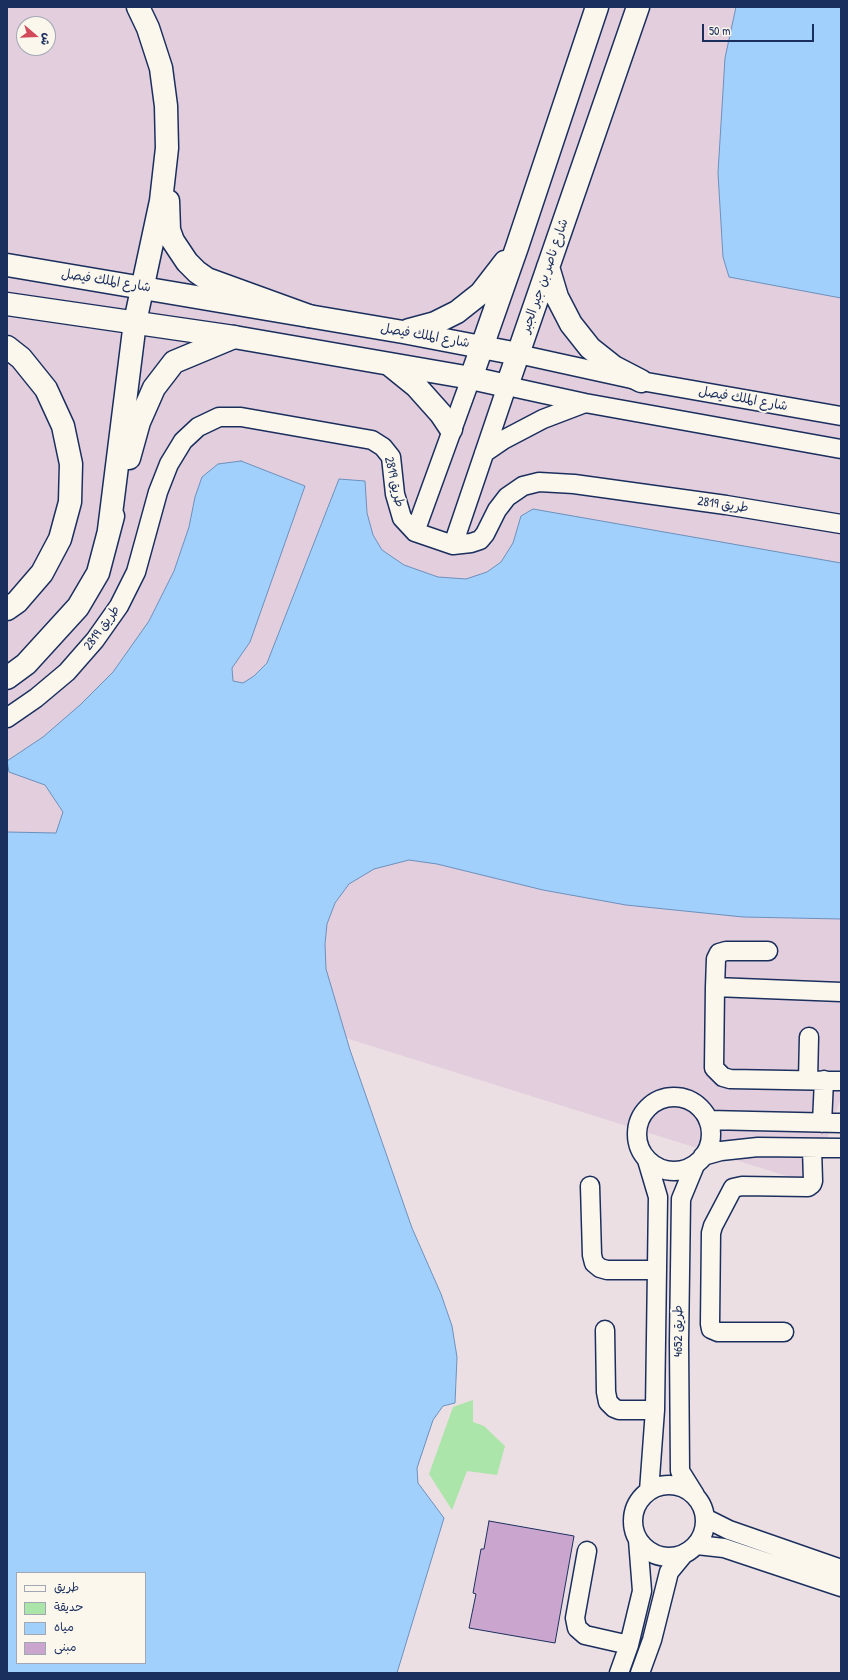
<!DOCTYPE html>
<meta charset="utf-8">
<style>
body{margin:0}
#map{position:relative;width:848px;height:1680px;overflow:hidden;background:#ecdfe3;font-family:"Patrick Hand","Playpen Sans Arabic",sans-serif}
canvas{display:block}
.frame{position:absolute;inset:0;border:8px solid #1b2f5e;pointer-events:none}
.legend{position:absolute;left:16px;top:1572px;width:130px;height:92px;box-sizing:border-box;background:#fbf7ec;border:1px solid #a1a7b3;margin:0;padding:5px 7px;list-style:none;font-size:12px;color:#1b2f5e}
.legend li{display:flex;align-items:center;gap:8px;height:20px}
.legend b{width:20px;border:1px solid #a1a7b3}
.north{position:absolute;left:16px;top:16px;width:40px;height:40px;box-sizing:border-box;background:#fbf7ec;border:1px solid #a1a7b3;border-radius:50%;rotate:109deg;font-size:11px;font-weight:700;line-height:16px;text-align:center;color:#1b2f5e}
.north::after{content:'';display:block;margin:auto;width:14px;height:18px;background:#d1495b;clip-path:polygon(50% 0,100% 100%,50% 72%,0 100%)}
.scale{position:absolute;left:702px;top:24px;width:112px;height:18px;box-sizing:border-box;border:2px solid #1b2f5e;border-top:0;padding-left:5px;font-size:12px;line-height:14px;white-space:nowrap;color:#1b2f5e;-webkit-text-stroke:3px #fbf7ec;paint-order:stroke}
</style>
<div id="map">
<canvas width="848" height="1680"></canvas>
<div class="frame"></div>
<ul class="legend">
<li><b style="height:5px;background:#fbf7ec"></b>طريق</li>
<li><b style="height:11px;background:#abe5aa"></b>حديقة</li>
<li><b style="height:11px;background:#a2d0fd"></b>مياه</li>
<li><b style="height:11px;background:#caa6cf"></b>مبنى</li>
</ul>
<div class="north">ش</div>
<div class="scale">50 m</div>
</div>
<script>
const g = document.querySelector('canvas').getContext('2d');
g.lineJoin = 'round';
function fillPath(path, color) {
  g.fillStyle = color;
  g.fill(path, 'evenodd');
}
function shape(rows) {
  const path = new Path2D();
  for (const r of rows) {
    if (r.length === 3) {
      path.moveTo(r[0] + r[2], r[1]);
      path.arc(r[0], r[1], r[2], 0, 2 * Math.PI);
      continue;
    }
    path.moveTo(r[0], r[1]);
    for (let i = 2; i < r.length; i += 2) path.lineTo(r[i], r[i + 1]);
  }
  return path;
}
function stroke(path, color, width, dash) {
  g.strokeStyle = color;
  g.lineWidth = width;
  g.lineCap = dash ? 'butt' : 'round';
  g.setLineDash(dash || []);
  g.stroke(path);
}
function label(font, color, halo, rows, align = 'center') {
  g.font = font + ' "Patrick Hand","Playpen Sans Arabic",sans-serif';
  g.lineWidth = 4;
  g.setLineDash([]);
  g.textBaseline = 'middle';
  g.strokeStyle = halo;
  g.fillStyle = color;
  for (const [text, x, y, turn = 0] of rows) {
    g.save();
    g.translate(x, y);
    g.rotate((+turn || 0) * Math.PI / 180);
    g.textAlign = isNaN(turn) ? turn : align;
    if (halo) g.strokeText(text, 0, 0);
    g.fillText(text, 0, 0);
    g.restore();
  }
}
const built = shape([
 [7,7,841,7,841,1098,812,1184,7,932],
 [24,24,48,24,48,48,24,48]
]);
const green = shape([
 [473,1400,473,1422,484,1426,505,1446,497,1475,467,1471,452,1510,429,1474,453,1407]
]);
const water = shape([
 [736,7,841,7,841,298,729,277,723,257,718,173,725,58,736,7],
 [241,461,305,486,250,642,232,668,233,681,243,683,254,676,267,663,339,479,365,481,367,513,373,535,382,550,404,565,438,577,466,579,487,572,501,562,513,543,521,516,533,509,841,563,841,919,743,917,626,905,543,890,437,864,409,860,374,869,349,884,335,903,327,924,325,944,326,969,350,1050,412,1228,441,1294,452,1326,457,1357,455,1403,443,1406,433,1420,417,1468,418,1483,444,1518,397,1673,7,1673,7,832,56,833,63,812,45,785,9,772,7,761,43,737,80,705,113,672,149,621,174,571,189,527,195,497,202,477,218,464,241,461],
 [17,1573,145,1573,145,1663,17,1663,17,1573]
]);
const building = shape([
 [489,1521,574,1536,555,1643,469,1628,476,1594,473,1593,481,1549,484,1549,489,1521]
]);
const minor = shape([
 [518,354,641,381,841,416],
 [484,453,503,440,543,419,585,403],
 [415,532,471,378],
 [453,545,507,386,585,403,841,449],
 [7,718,36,698,67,672,95,640,119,606,136,572,158,492,169,464,183,441,198,427,219,417,241,417,372,440,383,447,391,457,395,494,402,518,415,532,453,545,471,543,480,540,485,534,497,510,507,497,523,486,539,482,574,484,726,505,841,524],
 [715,987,716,959,719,953,726,951,768,951],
 [841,992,715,987,714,1068,723,1077,730,1079,841,1081],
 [808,1080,809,1037],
 [674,1134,37],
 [708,1120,841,1123],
 [822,1123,824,1080],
 [703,1156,721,1151,758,1147,841,1148],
 [647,1160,658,1197,655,1410,649,1491],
 [590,1186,592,1255,594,1263,600,1268,607,1270,657,1270],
 [605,1330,606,1392,608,1402,614,1408,619,1410,655,1410],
 [784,1332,718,1332,711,1329,710,1324,711,1233,713,1226,733,1188,742,1186,808,1187,812,1184,813,1181,812,1148],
 [669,1521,36],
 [695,1495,680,1471,679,1343,681,1199,695,1165],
 [705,1518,729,1530,841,1569],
 [697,1545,724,1548,841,1587],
 [587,1551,575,1618,577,1628,585,1635,629,1645],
 [619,1673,629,1645,642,1591,638,1540],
 [640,1673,652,1640,669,1572,683,1555]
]);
const major = shape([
 [7,265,403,332,518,354],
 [548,267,557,297,571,324,590,348,614,367,641,381],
 [7,304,234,337,471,378,507,386,638,7],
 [409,330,435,323,457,312,481,293,505,262],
 [390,365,416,386,441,414,451,429],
 [471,378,517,247,597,7]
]);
const highway = shape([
 [168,201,169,230,173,241,187,262,197,272,207,279,309,316],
 [7,347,21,358,46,389,63,426,71,464,70,502,60,539,42,573,17,602,7,609],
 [129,458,139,422,154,388,174,362,234,337],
 [109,530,135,322,161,201,167,148,166,106,161,68,148,28,138,7],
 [7,678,26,664,78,607,98,573,113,516]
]);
const streetNames = [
 ["شارع ناصر بن جبر الجبر",545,276,-71],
 ["شارع الملك فيصل",106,281,9],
 ["شارع الملك فيصل",425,336,10],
 ["شارع الملك فيصل",743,399,10],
 ["طريق 2819",394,482,77],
 ["طريق 2819",723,505,8],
 ["طريق 2819",102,628,-54],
 ["طريق 4652",679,1331,-90]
];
fillPath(built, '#e2cedd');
fillPath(green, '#abe5aa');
fillPath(water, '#a2d0fd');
stroke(water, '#6c90bd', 1);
fillPath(building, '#caa6cf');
stroke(building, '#1b2f5e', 1);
stroke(minor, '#1b2f5e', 21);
stroke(major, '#1b2f5e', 25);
stroke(highway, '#1b2f5e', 25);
stroke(minor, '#fbf7ec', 18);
stroke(major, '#fbf7ec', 22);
stroke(highway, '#fbf7ec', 22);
label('13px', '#1b2f5e', '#fbf7ec', streetNames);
</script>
